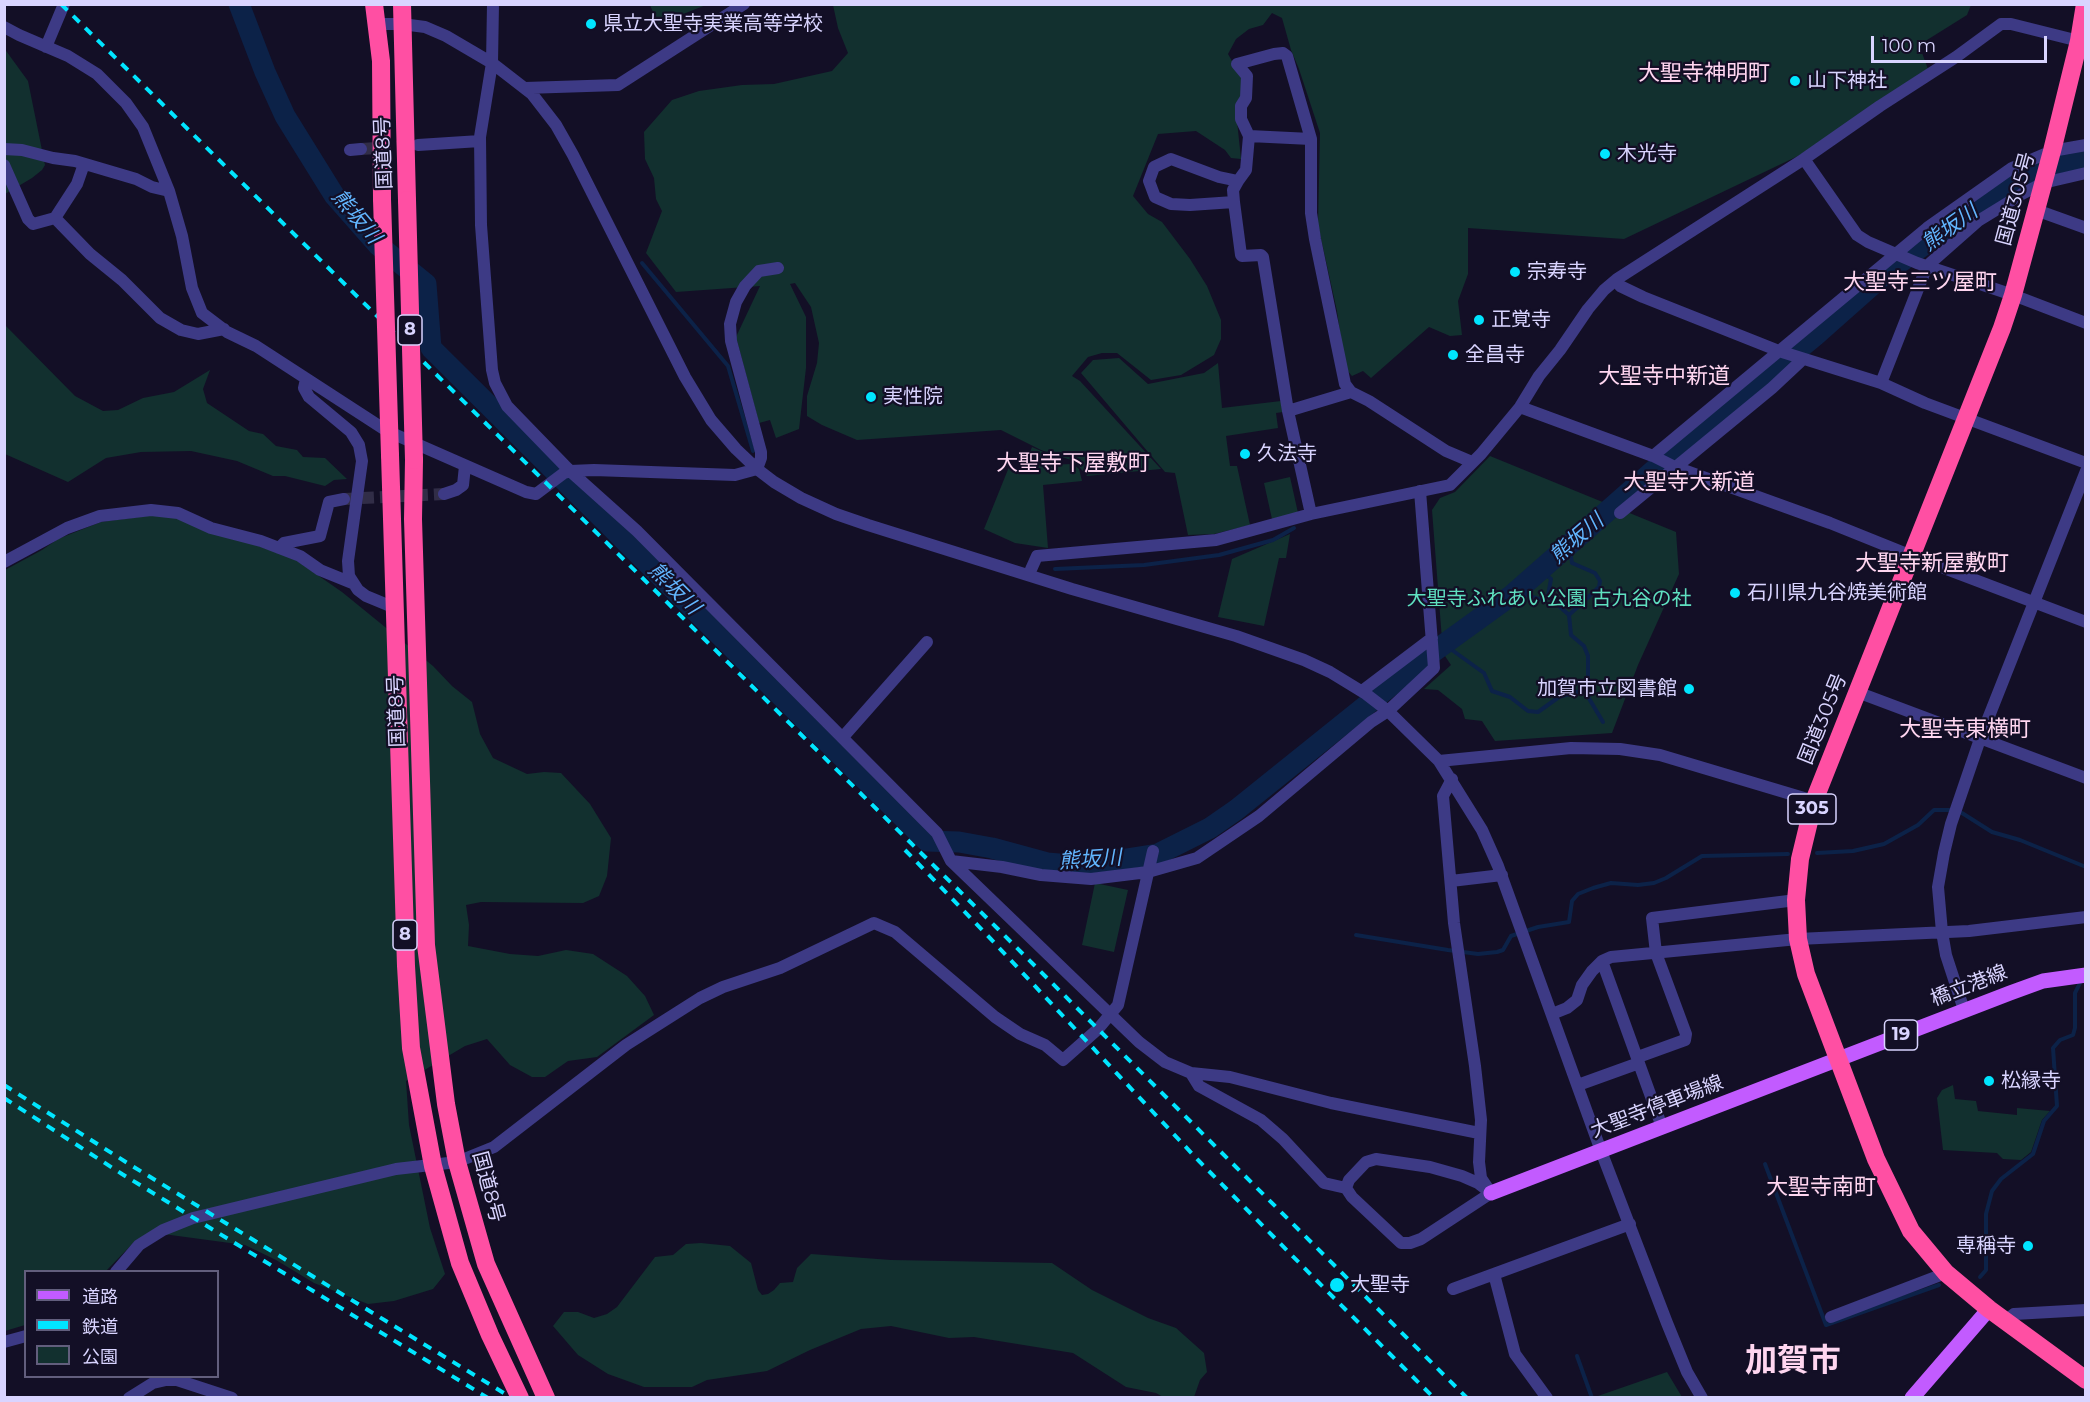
<!DOCTYPE html>
<meta charset="utf-8">
<style>
body{margin:0}
#map{position:relative;width:2090px;height:1402px;overflow:hidden;background:#130f26;font-family:Montserrat,"Noto Sans JP",sans-serif}
canvas{display:block}
.frame{position:absolute;inset:0;border:6px solid #d9d4ff;pointer-events:none}
.legend{position:absolute;left:24px;top:1270px;width:195px;height:108px;box-sizing:border-box;background:#130f26;border:2px solid #625e7d;margin:0;padding:8px 10px;list-style:none;font-size:18px;color:#d9d4ff}
.legend li{display:flex;align-items:center;gap:12px;height:30px}
.legend b{width:30px;border:2px solid #625e7d}
.scale{position:absolute;left:1871px;top:36px;width:176px;height:27px;box-sizing:border-box;border:3px solid #d9d4ff;border-top:0;padding-left:8px;font-size:18px;line-height:21px;white-space:nowrap;color:#d9d4ff;-webkit-text-stroke:4px #130f26;paint-order:stroke}
</style>
<div id="map">
<canvas width="2090" height="1402"></canvas>
<div class="frame"></div>
<ul class="legend">
<li><b style="height:8px;background:#c25bff"></b>道路</li>
<li><b style="height:8px;background:#00e5ff"></b>鉄道</li>
<li><b style="height:16px;background:#12302f"></b>公園</li>
</ul>
<div class="scale">100 m</div>
</div>
<script>
const g = document.querySelector('canvas').getContext('2d');
g.lineJoin = 'round';
function fillPath(path, color) {
  g.fillStyle = color;
  g.fill(path, 'evenodd');
}
function shape(rows) {
  const path = new Path2D();
  for (const r of rows) {
    path.moveTo(r[0], r[1]);
    for (let i = 2; i < r.length; i += 2) path.lineTo(r[i], r[i + 1]);
  }
  return path;
}
function stroke(path, color, width, dash) {
  g.strokeStyle = color;
  g.lineWidth = width;
  g.lineCap = dash ? 'butt' : 'round';
  g.setLineDash(dash || []);
  g.stroke(path);
}
function label(font, color, halo, rows, align = 'center') {
  g.font = font + ' Montserrat,"Noto Sans JP",sans-serif';
  g.lineWidth = 4.5;
  g.setLineDash([]);
  g.textBaseline = 'middle';
  g.strokeStyle = halo;
  g.fillStyle = color;
  for (const [text, x, y, turn = 0] of rows) {
    g.save();
    g.translate(x, y);
    g.rotate((+turn || 0) * Math.PI / 180);
    g.textAlign = isNaN(turn) ? turn : align;
    if (halo) g.strokeText(text, 0, 0);
    g.fillText(text, 0, 0);
    g.restore();
  }
}
const green = shape([
 [650,5,706,5,658,24],
 [833,5,1971,5,1967,15,1919,45,1928,69,1800,155,1624,239,1468,228,1468,274,1458,301,1462,335,1450,336,1429,327,1371,378,1363,371,1352,376,1345,368,1337,311,1318,225,1320,133,1299,69,1291,50,1282,18,1272,13,1263,25,1249,29,1236,39,1228,54,1236,68,1245,77,1237,121,1241,159,1231,158,1225,150,1196,131,1158,134,1133,196,1148,214,1162,222,1190,259,1207,286,1221,320,1221,339,1214,355,1181,375,1151,380,1117,353,1102,353,1088,357,1072,376,1080,381,1161,469,1087,476,1074,461,1041,450,1001,430,857,440,822,425,807,416,807,396,817,363,819,343,811,307,795,283,790,284,806,317,806,368,799,429,776,438,770,420,759,423,736,337,760,286,676,292,646,253,662,211,656,199,654,178,645,159,644,132,672,100,699,91,742,85,774,84,832,71,848,53,838,28],
 [4,48,28,81,45,165,42,170,32,178,5,194],
 [4,324,75,396,103,411,118,410,143,398,174,392,210,370,203,389,207,403,249,431,263,434,276,446,297,450,303,457,325,458,347,479,334,480,325,486,285,476,273,476,237,461,191,451,141,452,106,458,68,482,5,454],
 [1119,358,1148,384,1204,373,1218,363,1222,408,1281,401,1283,412,1276,413,1278,428,1226,436,1230,466,1237,466,1250,525,1214,534,1188,535,1175,473,1165,472,1081,373,1093,360],
 [1032,447,1048,454,1045,465,1073,464,1079,469,1082,481,1043,485,1048,548,1015,543,984,529,1009,467,1022,473],
 [1490,456,1676,532,1679,574,1638,665,1612,733,1495,741,1482,721,1465,719,1462,709,1438,690,1424,689,1451,665,1443,653,1432,510,1440,498,1455,492],
 [1290,477,1298,513,1272,519,1264,483],
 [153,515,173,516,293,558,342,592,433,666,452,686,472,702,480,734,493,758,527,774,544,772,561,773,590,804,611,838,607,876,599,896,583,903,481,902,466,905,469,925,468,946,510,954,538,956,566,950,593,954,627,976,645,996,654,1015,597,1057,568,1061,545,1077,532,1077,510,1065,487,1039,465,1046,406,1081,409,1125,430,1228,445,1274,433,1289,394,1301,368,1304,314,1283,276,1260,245,1245,163,1234,136,1240,106,1271,26,1272,25,1325,5,1331,5,570,42,550,58,539,78,531,101,522],
 [1290,534,1286,558,1279,558,1264,626,1218,617,1232,559],
 [1095,883,1128,890,1114,952,1082,945],
 [1953,1085,1955,1099,1976,1101,1978,1111,2017,1115,2017,1108,2050,1111,2042,1120,2031,1152,2021,1160,2003,1159,1997,1153,1943,1150,1937,1098,1942,1090],
 [701,1243,730,1246,751,1263,758,1290,762,1295,768,1294,774,1290,780,1283,793,1282,797,1268,811,1254,891,1260,1052,1263,1092,1290,1148,1318,1176,1328,1204,1353,1207,1372,1200,1380,1194,1397,1163,1397,1156,1393,1126,1387,1073,1353,974,1337,949,1338,891,1326,861,1329,810,1350,767,1371,707,1380,692,1387,644,1387,608,1374,578,1355,553,1326,564,1312,578,1312,594,1318,607,1314,617,1307,655,1257,673,1255,686,1244],
 [1667,1372,1682,1397,1595,1397]
]);
const stream = shape([
 [642,263,728,366,753,451],
 [1569,545,1572,563,1595,573,1600,581,1599,587,1569,615,1571,635,1584,646,1588,656,1588,685,1584,690],
 [1055,569,1144,565,1219,555,1273,540,1294,528],
 [1541,570,1551,579,1548,596],
 [1518,589,1529,596,1539,599,1548,596,1569,615],
 [1445,645,1484,673,1492,691,1510,697,1528,711,1538,712,1559,697,1584,690,1603,722],
 [1962,813,1992,832,2020,840,2086,867],
 [1817,853,1853,851,1884,844,1918,825,1934,810,1952,810],
 [1356,935,1448,950,1478,954,1497,952,1503,950,1511,936,1538,927,1569,922,1572,901,1578,894,1593,888,1611,883,1638,885,1654,883,1666,878,1702,856,1788,854],
 [1765,1164,1826,1325,1939,1285],
 [1980,1277,1986,1270,1986,1214,1992,1191,2001,1179,2033,1154,2044,1121,2057,1106,2053,1048,2060,1040,2073,1035,2075,1028,2075,993,2081,981],
 [1577,1356,1592,1398]
]);
const river = shape([
 [239,4,265,72,285,116,334,195,378,245,426,284,431,348,927,841,959,842,992,848,1047,863,1071,865,1126,859,1158,854,1210,828,1236,810,1429,655,1512,595,1686,442,1815,336,1886,273,1984,200,2012,183,2040,170,2086,160]
]);
const minorTunnel = shape([
 [361,149,411,146],
 [344,499,444,494]
]);
const minor = shape([
 [493,4,492,63,480,137,481,225,492,370,495,383,507,406,570,471,637,531,937,833,951,861,1139,1042,1165,1062,1191,1073,1230,1077,1331,1103,1479,1133],
 [377,24,402,24,425,27,446,36,492,63,532,94,556,125,573,155,685,377,711,420,736,449,757,469,774,482,801,498,836,514,868,525,1072,589,1236,636,1304,660,1330,672,1366,694,1388,711,1439,761,1482,830,1498,866,1601,1151,1667,1323,1687,1372,1702,1398],
 [4,27,19,35,68,56,97,74,126,103,143,127,169,191,182,236,192,288,202,313,227,332,256,346,387,431,526,492,536,494,564,473,570,471,594,470,735,475,757,469,761,458,761,452,731,341,730,324,736,302,745,286,759,271,778,268],
 [46,47,64,4],
 [525,88,618,85,744,4],
 [1311,139,1249,136,1241,119,1241,106,1246,98,1247,76,1237,64,1274,54,1283,53,1287,56,1311,139,1311,213,1315,239,1345,384,1351,392,1369,401,1446,451,1472,462],
 [418,145,480,141],
 [4,149,22,150,53,158,75,161,136,179,152,187,169,191],
 [350,150,361,149],
 [1804,159,1857,235,1868,242,1917,263,2013,295,2086,323],
 [4,165,28,219,33,224,55,218,77,184,84,164],
 [1238,181,1233,190,1234,202,1190,205,1171,204,1155,197,1149,181,1154,167,1171,159,1219,177,1238,181,1246,170,1249,136],
 [1234,202,1241,255,1242,256,1261,255,1263,257,1288,411,1311,514],
 [2036,210,2086,228],
 [55,218,90,254,122,280,160,318,181,330,198,334,224,329],
 [1617,279,1620,286,1643,297,1779,351,1881,383,1925,403,2086,463],
 [306,379,304,388,309,397,351,432,359,445,362,461,348,561,349,576,358,590,366,596,395,608],
 [1881,383,1927,266,1978,221,2022,194,2043,183,2086,173],
 [1520,407,1653,456,1675,467,1830,523,1912,556,2086,622],
 [1288,411,1351,392],
 [1653,456,1927,228,2012,168,2052,151,2086,145],
 [444,494,456,490,463,485,465,466],
 [1620,513,1772,388,1803,359],
 [279,548,284,543,320,536,329,502,344,499],
 [4,562,67,528,100,516,151,510,178,513,211,528,261,541,300,556,320,570,352,583],
 [1029,574,1037,556,1216,540,1311,514,1450,485,1481,454,1520,407,1539,376,1560,350,1588,309,1604,290,1617,279,1804,159,1880,106,1956,57,2001,24,2011,24,2079,41],
 [1362,691,1432,638],
 [1857,692,2086,778],
 [843,737,927,642],
 [1439,761,1571,748,1620,749,1660,755,1814,801],
 [1452,779,1443,796,1454,923,1475,1066,1481,1120,1479,1162,1481,1178,1491,1193],
 [951,861,1002,867,1041,875,1091,879,1148,872,1197,858,1259,816,1371,722,1388,711,1434,668,1420,491],
 [1451,881,1502,875],
 [1602,961,1611,957,1798,939,1969,931,2086,917],
 [1964,1010,1946,955,1942,932,1938,887,1944,853,1951,824,1980,739,2086,471],
 [1552,1014,1567,1008,1577,1000,1582,985,1592,971,1602,961,1662,1127],
 [1638,1057,1685,1040,1686,1034,1656,953,1652,918,1796,900],
 [1191,1073,1199,1086,1261,1120,1283,1139,1324,1183,1346,1188],
 [1578,1085,1639,1063],
 [1376,1159,1430,1167,1462,1176,1478,1183,1491,1193,1421,1239,1410,1243,1401,1243,1352,1197,1346,1188,1349,1180,1366,1162,1376,1159],
 [116,1272,139,1245,163,1230,193,1218,396,1169,457,1162,494,1147,626,1045,700,998,723,987,780,968,874,923,895,932,995,1017,1020,1034,1045,1045,1063,1060,1098,1029,1118,1005,1153,851],
 [1453,1289,1494,1274],
 [1831,1317,1946,1273],
 [2005,1321,2014,1314,2086,1310],
 [4,1342,26,1336],
 [129,1398,153,1383,166,1380,177,1380,232,1398],
 [1547,1398,1515,1354,1494,1274,1630,1224]
]);
const major = shape([
 [1491,1193,2010,993,2043,981,2086,975],
 [1912,1398,1989,1309]
]);
const highway = shape([
 [374,4,381,61,382,199],
 [402,4,407,200],
 [2085,4,2079,41,2052,151,2013,295,2002,328,1814,801,1800,859,1796,900,1798,939,1806,974,1876,1159,1911,1231,1946,1273,1989,1309,2086,1380],
 [390,455,406,966,411,1048,433,1166,460,1263,490,1335,520,1398],
 [414,460,413,519,426,945,446,1104,457,1162,486,1264,546,1398]
]);
const rail = shape([
 [61,4,998,929,1467,1398],
 [905,850,988,936,1198,1160,1327,1291,1434,1398],
 [4,1085,129,1164,512,1398],
 [4,1098,122,1174,488,1398]
]);
const highwayBridge = shape([
 [382,199,390,455],
 [407,200,414,460]
]);
const markers = [
 [591,24,6,"#00e5ff"],
 [1795,81,6,"#00e5ff"],
 [1605,154,6,"#00e5ff"],
 [1515,272,6,"#00e5ff"],
 [1479,320,6,"#00e5ff"],
 [1453,355,6,"#00e5ff"],
 [871,397,6,"#00e5ff"],
 [1245,454,6,"#00e5ff"],
 [1735,593,6,"#00e5ff"],
 [1689,689,6,"#00e5ff"],
 [1989,1081,6,"#00e5ff"],
 [2028,1246,6,"#00e5ff"],
 [1337,1285,8,"#00e5ff"]
];
const shields = [
 [410,330,24],
 [1812,809,48],
 [405,935,24],
 [1901,1035,33]
];
const shieldNames = [
 ["8",410,330],
 ["305",1812,809],
 ["8",405,935],
 ["19",1901,1035]
];
const poiNames = [
 ["県立大聖寺実業高等学校",603,24],
 ["山下神社",1807,81],
 ["木光寺",1617,154],
 ["宗寿寺",1527,272],
 ["正覚寺",1491,320],
 ["全昌寺",1465,355],
 ["実性院",883,397],
 ["久法寺",1257,454],
 ["石川県九谷焼美術館",1747,593],
 ["加賀市立図書館",1677,689,"right"],
 ["松縁寺",2001,1081],
 ["専稱寺",2016,1246,"right"],
 ["大聖寺",1350,1285]
];
const streetNames = [
 ["国道8号",384,153,-92],
 ["国道305号",2016,199,-75],
 ["国道8号",397,711,-92],
 ["国道305号",1823,719,-68],
 ["橋立港線",1969,986,-21],
 ["大聖寺停車場線",1657,1107,-21],
 ["国道8号",488,1187,75]
];
const parkNames = [
 ["大聖寺ふれあい公園 古九谷の社",1549,599]
];
const waterNames = [
 ["熊坂川",356,217,50],
 ["熊坂川",1950,228,-36],
 ["熊坂川",1577,539,-41],
 ["熊坂川",674,589,45],
 ["熊坂川",1090,860,-4]
];
const quarterNames = [
 ["大聖寺神明町",1704,74],
 ["大聖寺三ツ屋町",1920,283],
 ["大聖寺中新道",1664,377],
 ["大聖寺下屋敷町",1073,464],
 ["大聖寺大新道",1689,483],
 ["大聖寺新屋敷町",1932,564],
 ["大聖寺東横町",1965,730],
 ["大聖寺南町",1821,1188]
];
const townNames = [
 ["加賀市",1793,1362]
];
fillPath(green, '#12302f');
stroke(stream, '#0c2248', 4);
stroke(river, '#0c2248', 21);
stroke(minorTunnel, '#312d47', 12, [12, 6]);
stroke(minor, '#3d3a85', 12);
stroke(major, '#c25bff', 15);
stroke(highway, '#ff4fa3', 18);
stroke(rail, '#00e5ff', 4, [9, 8]);
stroke(highwayBridge, '#ff4fa3', 18);
for (const [x, y, r, color] of markers) {
  const dot = new Path2D();
  dot.arc(x, y, r, 0, 2 * Math.PI);
  g.fillStyle = color;
  g.fill(dot);
  stroke(dot, '#130f26', 2);
}
for (const [x, y, w] of shields) {
  const box = new Path2D();
  box.roundRect(x - w / 2, y - 15, w, 30, 4.5);
  g.fillStyle = '#130f26';
  g.fill(box);
  stroke(box, '#d9d4ff', 1.5);
}
label('bold 18px', '#d9d4ff', null, shieldNames);
label('20px', '#d9d4ff', '#130f26', poiNames, 'left');
label('20px', '#d9d4ff', '#130f26', streetNames);
label('20px', '#5fe0c0', '#130f26', parkNames);
label('italic 21px', '#62b6ff', '#130f26', waterNames);
label('22px', '#ffd6f0', '#130f26', quarterNames);
label('bold 32px', '#ffd6f0', '#130f26', townNames);
</script>
